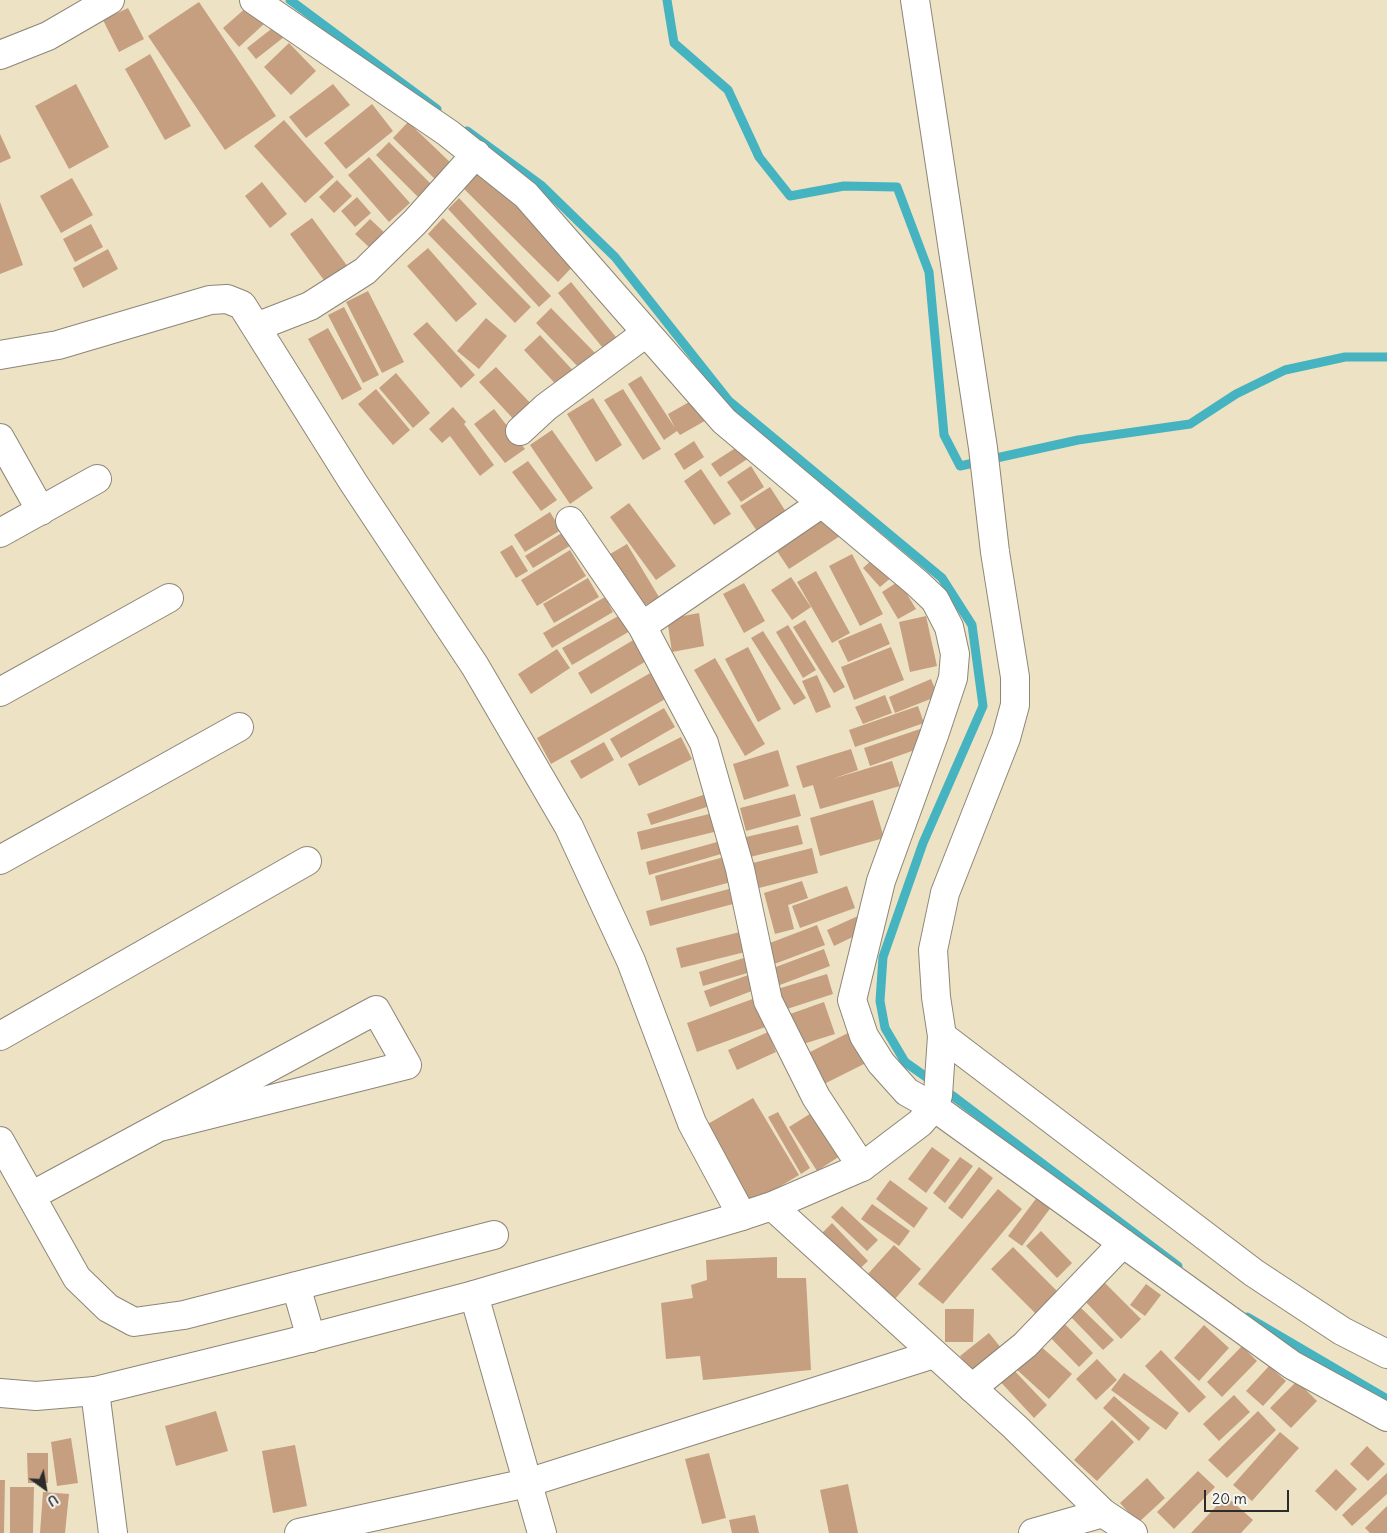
<!DOCTYPE html>
<style>
body{margin:0}
#map{position:relative;width:1387px;height:1533px;overflow:hidden;background:#eee2c4;font-family:Delius,sans-serif}
canvas{display:block}
.north{position:absolute;left:20px;top:1463px;width:50px;height:50px;-webkit-text-stroke:4px #f6f6f2;paint-order:stroke;rotate:148deg;font-size:14px;font-weight:700;line-height:20px;text-align:center;color:#2b2b2b}
.north::after{content:'';display:block;margin:auto;width:18px;height:22px;background:#2b2b2b;clip-path:polygon(50% 0,100% 100%,50% 72%,0 100%)}
.scale{position:absolute;left:1204px;top:1490px;width:85px;height:22px;box-sizing:border-box;border:2px solid #2b2b2b;border-top:0;padding-left:6px;font-size:15px;line-height:18px;white-space:nowrap;color:#2b2b2b;-webkit-text-stroke:4px #f6f6f2;paint-order:stroke}
</style>
<div id="map">
<canvas width="1387" height="1533"></canvas>
<div class="north">U</div>
<div class="scale">20 m</div>
</div>
<script>
const g = document.querySelector('canvas').getContext('2d');
g.lineJoin = 'round';
function shape(rows) {
  const path = new Path2D();
  for (const r of rows) {
    path.moveTo(r[0], r[1]);
    for (let i = 2; i < r.length; i += 2) path.lineTo(r[i], r[i + 1]);
  }
  return path;
}
function stroke(path, color, width, dash) {
  g.strokeStyle = color;
  g.lineWidth = width;
  g.lineCap = dash ? 'butt' : 'round';
  g.setLineDash(dash || []);
  g.stroke(path);
}
function fillPath(path, color) {
  g.fillStyle = color;
  g.fill(path, 'evenodd');
}
const stream = shape([
 [290,0,437,109],
 [667,0,674,43,728,90,759,157,790,196,844,186,897,187,929,272,944,435,960,466,1078,440,1190,424,1236,394,1285,370,1345,357,1387,357],
 [467,131,542,186,615,257,729,401,942,578,972,625,983,706,923,843,883,957,880,1001,885,1028,905,1062,957,1099,1178,1266],
 [1247,1317,1387,1399]
]);
const building = shape([
 [199,2,276,116,225,150,148,36],
 [248,6,264,24,239,47,223,28],
 [128,8,144,39,119,52,103,20],
 [275,26,284,37,256,59,247,48],
 [289,43,316,71,291,95,264,67],
 [150,54,191,126,165,140,125,69],
 [76,84,109,147,69,169,35,106],
 [333,84,350,105,306,138,289,117],
 [372,104,393,131,346,169,324,143],
 [284,120,334,177,305,203,254,146],
 [408,122,453,165,437,181,393,138],
 [0,134,11,158,0,163],
 [389,142,431,184,418,197,376,155],
 [369,157,410,203,389,222,348,175],
 [474,163,575,264,558,282,456,181],
 [72,178,93,215,61,233,40,196],
 [337,180,352,196,334,213,319,197],
 [262,182,287,214,270,228,245,196],
 [357,197,371,213,355,227,341,211],
 [459,198,551,296,539,307,448,209],
 [0,202,23,265,0,274],
 [312,218,351,271,329,287,290,234],
 [443,218,531,307,515,323,428,234],
 [370,219,386,234,371,249,355,234],
 [91,224,103,247,75,262,63,239],
 [428,248,477,304,456,322,407,266],
 [108,249,118,269,83,288,73,268],
 [571,282,620,342,607,353,558,293],
 [368,291,404,362,382,373,346,302],
 [344,307,379,375,363,383,328,315],
 [551,308,598,356,582,371,536,323],
 [486,318,507,336,479,369,457,351],
 [427,322,475,375,461,388,413,334],
 [328,328,362,389,342,400,308,339],
 [540,335,579,377,563,392,524,350],
 [496,367,535,408,518,424,479,382],
 [396,373,430,413,413,428,379,388],
 [641,376,675,428,668,414,698,397,710,418,680,435,677,431,664,440,628,384],
 [376,389,410,430,393,445,358,404],
 [623,389,661,449,643,460,604,400],
 [593,398,622,445,596,462,567,414],
 [453,407,466,422,464,424,494,465,480,476,450,436,442,443,429,429],
 [494,409,525,449,505,463,474,424],
 [552,430,593,488,570,504,530,445],
 [694,441,704,457,684,470,674,454],
 [743,443,752,456,720,477,711,464],
 [528,461,557,500,541,511,512,472],
 [751,466,764,487,741,502,727,482],
 [701,469,731,514,714,525,684,481],
 [770,487,790,518,761,537,740,506],
 [629,503,676,566,656,580,610,517],
 [550,512,561,530,525,552,514,535],
 [825,512,840,536,789,569,773,545],
 [565,531,573,544,533,568,525,556],
 [627,544,659,597,637,610,605,557],
 [512,545,528,571,516,578,500,552],
 [570,550,586,576,537,606,521,580],
 [852,554,883,614,860,626,829,566],
 [875,557,893,576,880,587,863,568],
 [816,571,850,633,832,643,797,582],
 [791,577,811,607,792,620,771,590],
 [588,578,599,597,554,623,543,604],
 [899,581,916,609,898,619,882,592],
 [744,583,765,621,744,633,723,594],
 [605,597,613,612,552,648,543,633],
 [699,613,704,646,672,652,667,619],
 [620,615,630,631,572,665,562,648],
 [926,616,937,666,910,672,899,622],
 [805,620,845,687,834,693,793,627],
 [881,623,890,644,848,662,838,641],
 [788,625,816,670,803,678,776,632],
 [763,631,806,698,794,705,751,638],
 [635,639,648,660,591,694,578,673],
 [748,647,781,709,758,722,725,659],
 [891,647,904,680,854,700,841,667],
 [557,649,570,668,531,694,518,674],
 [715,658,765,744,745,756,694,670],
 [652,672,667,698,551,764,537,738],
 [817,675,831,707,816,713,802,681],
 [931,679,938,696,895,713,889,697],
 [885,695,892,713,863,724,855,707],
 [918,706,924,723,855,747,849,730],
 [664,708,675,727,621,758,610,739],
 [920,729,926,746,870,766,864,748],
 [681,737,692,759,639,786,628,764],
 [604,742,614,760,581,779,570,761],
 [851,749,858,770,832,779,892,761,900,786,820,809,813,785,803,788,796,766],
 [778,750,789,786,744,800,733,764],
 [706,794,710,806,651,825,647,814],
 [795,794,801,816,746,831,740,808],
 [873,800,884,838,820,856,810,818],
 [713,813,718,831,641,850,637,832],
 [798,825,803,844,750,857,746,837],
 [717,842,721,854,649,875,646,862],
 [812,848,818,873,759,888,753,863],
 [724,857,731,882,661,901,655,876],
 [802,881,808,898,788,905,794,929,775,934,764,893],
 [847,886,855,908,800,928,792,906],
 [729,889,733,904,650,926,646,911],
 [858,916,865,931,834,946,827,930],
 [817,925,825,945,769,966,762,946],
 [740,932,745,952,681,968,676,948],
 [824,949,830,966,772,988,765,971],
 [747,957,751,972,703,986,699,972],
 [751,974,757,989,710,1007,704,991],
 [827,974,833,994,781,1011,774,990],
 [758,997,768,1026,697,1052,687,1023],
 [824,1002,835,1034,800,1045,790,1014],
 [768,1032,776,1052,737,1070,728,1050],
 [850,1032,866,1063,820,1086,804,1055],
 [753,1098,799,1175,746,1207,699,1129],
 [778,1112,810,1168,801,1174,768,1117],
 [813,1112,840,1156,817,1171,789,1127],
 [932,1147,950,1160,926,1193,908,1179],
 [960,1157,973,1166,945,1203,933,1193],
 [979,1167,993,1178,962,1219,948,1208],
 [890,1180,928,1208,914,1228,876,1199],
 [998,1189,1022,1209,943,1304,918,1284],
 [1041,1192,1055,1202,1022,1246,1008,1236],
 [872,1204,910,1231,899,1246,861,1219],
 [842,1206,878,1240,867,1251,831,1217],
 [832,1223,868,1261,853,1275,818,1237],
 [1041,1231,1072,1263,1057,1278,1026,1246],
 [894,1245,921,1269,895,1299,867,1275],
 [1013,1247,1059,1293,1037,1315,991,1269],
 [777,1257,777,1278,806,1278,811,1370,703,1380,700,1356,666,1359,661,1303,693,1298,691,1285,707,1280,706,1260],
 [1102,1280,1141,1319,1121,1339,1083,1299],
 [1146,1284,1161,1295,1145,1316,1130,1305],
 [1080,1307,1114,1340,1103,1350,1070,1316],
 [945,1309,974,1309,973,1342,945,1342],
 [1058,1317,1093,1353,1079,1367,1044,1331],
 [1204,1325,1229,1348,1199,1381,1174,1358],
 [989,1333,1006,1354,978,1378,960,1356],
 [1037,1343,1072,1374,1049,1399,1015,1368],
 [1242,1346,1257,1361,1222,1397,1207,1382],
 [1161,1350,1206,1397,1189,1413,1145,1366],
 [1097,1359,1117,1380,1096,1400,1076,1379],
 [1009,1365,1047,1405,1034,1418,996,1377],
 [1269,1366,1286,1381,1263,1406,1246,1391],
 [1124,1373,1179,1413,1166,1430,1111,1390],
 [1297,1381,1317,1401,1291,1428,1270,1408],
 [1234,1395,1250,1412,1219,1441,1203,1424],
 [1114,1396,1150,1428,1139,1441,1103,1408],
 [216,1411,228,1451,176,1466,165,1426],
 [1258,1411,1276,1430,1227,1478,1208,1460],
 [1112,1420,1134,1442,1097,1481,1074,1460],
 [1280,1432,1299,1448,1252,1501,1233,1485],
 [71,1438,78,1483,57,1486,51,1442],
 [295,1445,307,1506,273,1513,262,1451],
 [1367,1446,1385,1464,1368,1481,1350,1464],
 [27,1453,48,1453,48,1483,28,1483],
 [709,1453,726,1518,702,1524,685,1459],
 [1336,1469,1357,1489,1336,1511,1315,1491],
 [1198,1471,1215,1487,1174,1529,1157,1512],
 [1387,1473,1387,1494,1352,1526,1342,1515],
 [1147,1478,1165,1498,1138,1523,1120,1503],
 [0,1480,5,1480,4,1533,0,1533],
 [848,1484,858,1533,829,1533,820,1490],
 [10,1487,34,1487,33,1533,10,1533],
 [43,1492,69,1494,65,1533,40,1533],
 [1226,1496,1253,1520,1241,1533,1191,1533],
 [1387,1506,1387,1533,1370,1533,1365,1528],
 [755,1515,759,1533,732,1533,729,1520]
]);
const street = shape([
 [254,0,448,133,526,195,724,421,917,583,935,600,949,627,955,654,953,678,934,735,881,881,852,1000,864,1036,881,1063,907,1092,934,1107,1292,1365,1387,1417],
 [0,55,48,36,110,0],
 [256,327,310,306,365,271,415,222,476,154],
 [0,355,58,345,210,300,227,299,242,305,353,482,475,666,569,827,631,961,692,1123,742,1216],
 [520,431,546,407,646,333],
 [0,438,41,511],
 [570,521,642,626,704,743,740,869,768,1001,816,1097,862,1167],
 [0,533,97,479],
 [642,626,822,503],
 [0,692,169,598],
 [0,860,239,727],
 [0,1036,307,861],
 [942,1036,1254,1273,1342,1331,1387,1354],
 [0,1141,77,1278,108,1308,134,1322,184,1315,494,1235],
 [31,1196,376,1010,407,1065,160,1127],
 [296,1286,311,1338],
 [474,1295,542,1533],
 [972,1388,1025,1345,1123,1243],
 [95,1391,113,1533],
 [299,1533,527,1483,934,1354],
 [1033,1533,1103,1513]
]);
const secondary = shape([
 [772,1206,1015,1427,1103,1513,1133,1533],
 [0,1393,36,1396,95,1391,290,1343,474,1295,742,1216,772,1206,862,1167,920,1123,934,1107,938,1095,942,1036,936,997,933,950,945,893,1006,738,1015,705,1015,677,995,552,983,448,915,0]
]);
stroke(stream, '#45b3c0', 9);
fillPath(building, '#c59f7f');
stroke(street, '#8c8678', 30);
stroke(secondary, '#8c8678', 30);
stroke(street, '#fff', 28);
stroke(secondary, '#fff', 28);
</script>
